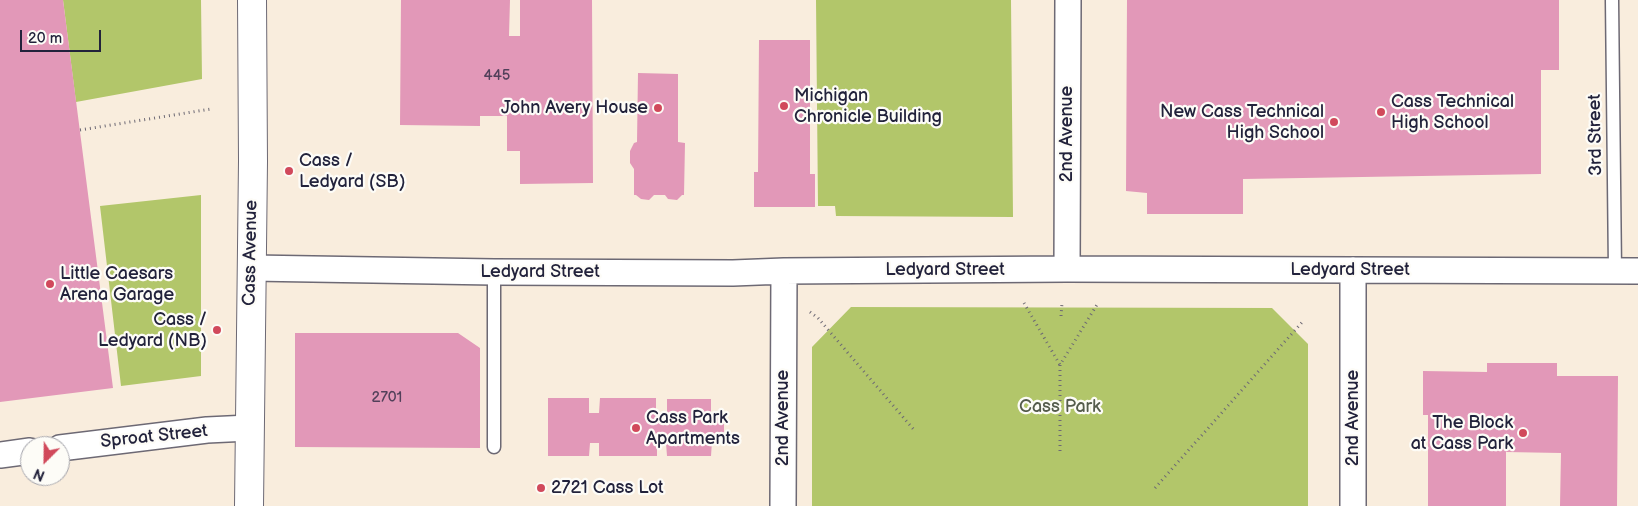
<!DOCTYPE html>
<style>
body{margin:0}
#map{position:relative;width:1638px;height:506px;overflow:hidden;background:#f9eddd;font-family:"Balsamiq Sans",sans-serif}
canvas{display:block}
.north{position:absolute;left:20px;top:436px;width:50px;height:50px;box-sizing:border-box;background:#fdfcf7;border:1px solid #a5a5ac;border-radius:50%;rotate:203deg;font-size:14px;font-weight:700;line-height:20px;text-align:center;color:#22223b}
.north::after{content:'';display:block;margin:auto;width:18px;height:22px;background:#d1495b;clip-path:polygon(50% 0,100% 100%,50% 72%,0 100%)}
.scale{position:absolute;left:20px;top:30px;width:81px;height:22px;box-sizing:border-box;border:2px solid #22223b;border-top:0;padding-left:6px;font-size:15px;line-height:18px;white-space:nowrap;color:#22223b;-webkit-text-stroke:4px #fdfcf7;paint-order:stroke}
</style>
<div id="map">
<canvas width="1638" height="506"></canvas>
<div class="north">N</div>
<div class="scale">20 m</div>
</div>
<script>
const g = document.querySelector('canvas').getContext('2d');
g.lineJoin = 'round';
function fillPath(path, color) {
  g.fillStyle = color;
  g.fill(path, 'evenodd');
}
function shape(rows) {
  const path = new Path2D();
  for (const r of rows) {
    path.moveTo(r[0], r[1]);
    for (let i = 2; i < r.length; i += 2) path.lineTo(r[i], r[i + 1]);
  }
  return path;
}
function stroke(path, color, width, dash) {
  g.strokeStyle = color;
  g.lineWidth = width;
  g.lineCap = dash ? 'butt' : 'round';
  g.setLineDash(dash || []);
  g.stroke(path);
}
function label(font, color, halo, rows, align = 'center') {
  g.font = font + ' "Balsamiq Sans",sans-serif';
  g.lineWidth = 4.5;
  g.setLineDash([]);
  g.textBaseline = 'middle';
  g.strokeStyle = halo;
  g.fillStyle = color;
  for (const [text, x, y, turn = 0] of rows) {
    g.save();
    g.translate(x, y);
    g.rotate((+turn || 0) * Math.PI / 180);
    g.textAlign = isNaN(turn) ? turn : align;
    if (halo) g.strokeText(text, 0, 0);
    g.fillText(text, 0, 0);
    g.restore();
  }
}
const green = shape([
 [63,0,201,0,202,79,76,102],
 [816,0,1011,0,1013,217,836,216,835,206,818,206],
 [201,195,201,376,121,386,100,206],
 [851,307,1272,308,1308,344,1308,506,812,506,812,347]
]);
const building = shape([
 [0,0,63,0,113,388,0,402],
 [401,0,510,0,509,36,520,36,520,0,592,0,593,183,520,184,520,151,507,151,507,116,480,116,480,126,400,125],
 [1127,0,1559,0,1559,70,1541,70,1541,174,1243,179,1243,214,1147,214,1147,193,1126,191],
 [759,40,810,40,810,174,815,174,815,207,754,207,754,172,758,172],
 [638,73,678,74,678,142,685,143,684,195,682,195,677,200,668,199,665,195,654,195,649,200,641,199,636,195,634,195,634,169,630,163,630,151,634,143,637,142],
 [295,333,458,333,480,348,480,448,295,447],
 [1487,363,1557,363,1557,376,1618,376,1617,506,1560,506,1561,453,1506,452,1506,506,1428,506,1428,415,1423,415,1423,371,1487,372],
 [548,398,589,398,589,413,599,413,600,398,656,398,656,413,667,413,667,399,711,399,711,416,724,415,724,441,712,441,711,456,667,456,666,443,657,443,657,456,599,456,599,443,590,443,589,456,548,456]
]);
const path = shape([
 [80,130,211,109],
 [1024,303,1060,365],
 [810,312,818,318,915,431],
 [1061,316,1062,303],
 [1060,451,1060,365,1098,303],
 [1155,488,1304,320]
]);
const lane = shape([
 [1612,0,1615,271],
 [494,447,494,272]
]);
const street = shape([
 [252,268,494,272,733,273,784,271,1067,269,1638,271],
 [1067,269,1068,0],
 [60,448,207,430,249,428],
 [0,455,30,451],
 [783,506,784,271],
 [1353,506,1353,270]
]);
const secondary = shape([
 [249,506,253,161,252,0]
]);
const markers = [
 [784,106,5,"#d1495b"],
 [658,108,5,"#d1495b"],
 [1381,112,5,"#d1495b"],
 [1334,122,5,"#d1495b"],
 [289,171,5,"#d1495b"],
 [50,284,5,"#d1495b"],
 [217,330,5,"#d1495b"],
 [636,428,5,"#d1495b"],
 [1523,433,5,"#d1495b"],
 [541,488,5,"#d1495b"]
];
const numberNames = [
 ["445",497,76],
 ["2701",387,398]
];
const poiNames = [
 ["Michigan",794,96],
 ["Chronicle Building",794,117],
 ["Cass Technical",1391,102],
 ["High School",1391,123],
 ["John Avery House",648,108,"right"],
 ["New Cass Technical",1324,112,"right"],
 ["High School",1324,133,"right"],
 ["Cass /",299,161],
 ["Ledyard (SB)",299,182],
 ["Little Caesars",60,274],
 ["Arena Garage",60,295],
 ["Cass /",207,320,"right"],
 ["Ledyard (NB)",207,341,"right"],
 ["Cass Park",646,418],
 ["Apartments",646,439],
 ["The Block",1513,423,"right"],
 ["at Cass Park",1513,444,"right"],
 ["2721 Cass Lot",551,488]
];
const streetNames = [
 ["2nd Avenue",1067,134,-90],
 ["3rd Street",1596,135,-91],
 ["Cass Avenue",251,253,-89],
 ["Ledyard Street",945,270],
 ["Ledyard Street",1350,270],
 ["Ledyard Street",540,272],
 ["2nd Avenue",783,418,-90],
 ["2nd Avenue",1353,418,-90],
 ["Sproat Street",154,437,-6]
];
const parkNames = [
 ["Cass Park",1060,407]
];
fillPath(green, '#b2c66a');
fillPath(building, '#e298b8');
stroke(lane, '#6d6974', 15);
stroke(street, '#6d6974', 28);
stroke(secondary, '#6d6974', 30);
stroke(path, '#6d6974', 3, [1, 4]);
stroke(lane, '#fff', 12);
stroke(street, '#fff', 25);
stroke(secondary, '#fff', 28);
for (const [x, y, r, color] of markers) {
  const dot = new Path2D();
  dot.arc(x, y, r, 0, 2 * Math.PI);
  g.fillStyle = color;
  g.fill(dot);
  stroke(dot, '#fdfcf7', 2);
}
label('15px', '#52405a', null, numberNames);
label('18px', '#22223b', '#fdfcf7', poiNames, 'left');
label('18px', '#22223b', '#fdfcf7', streetNames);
label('18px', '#545b4b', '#fdfcf7', parkNames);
</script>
